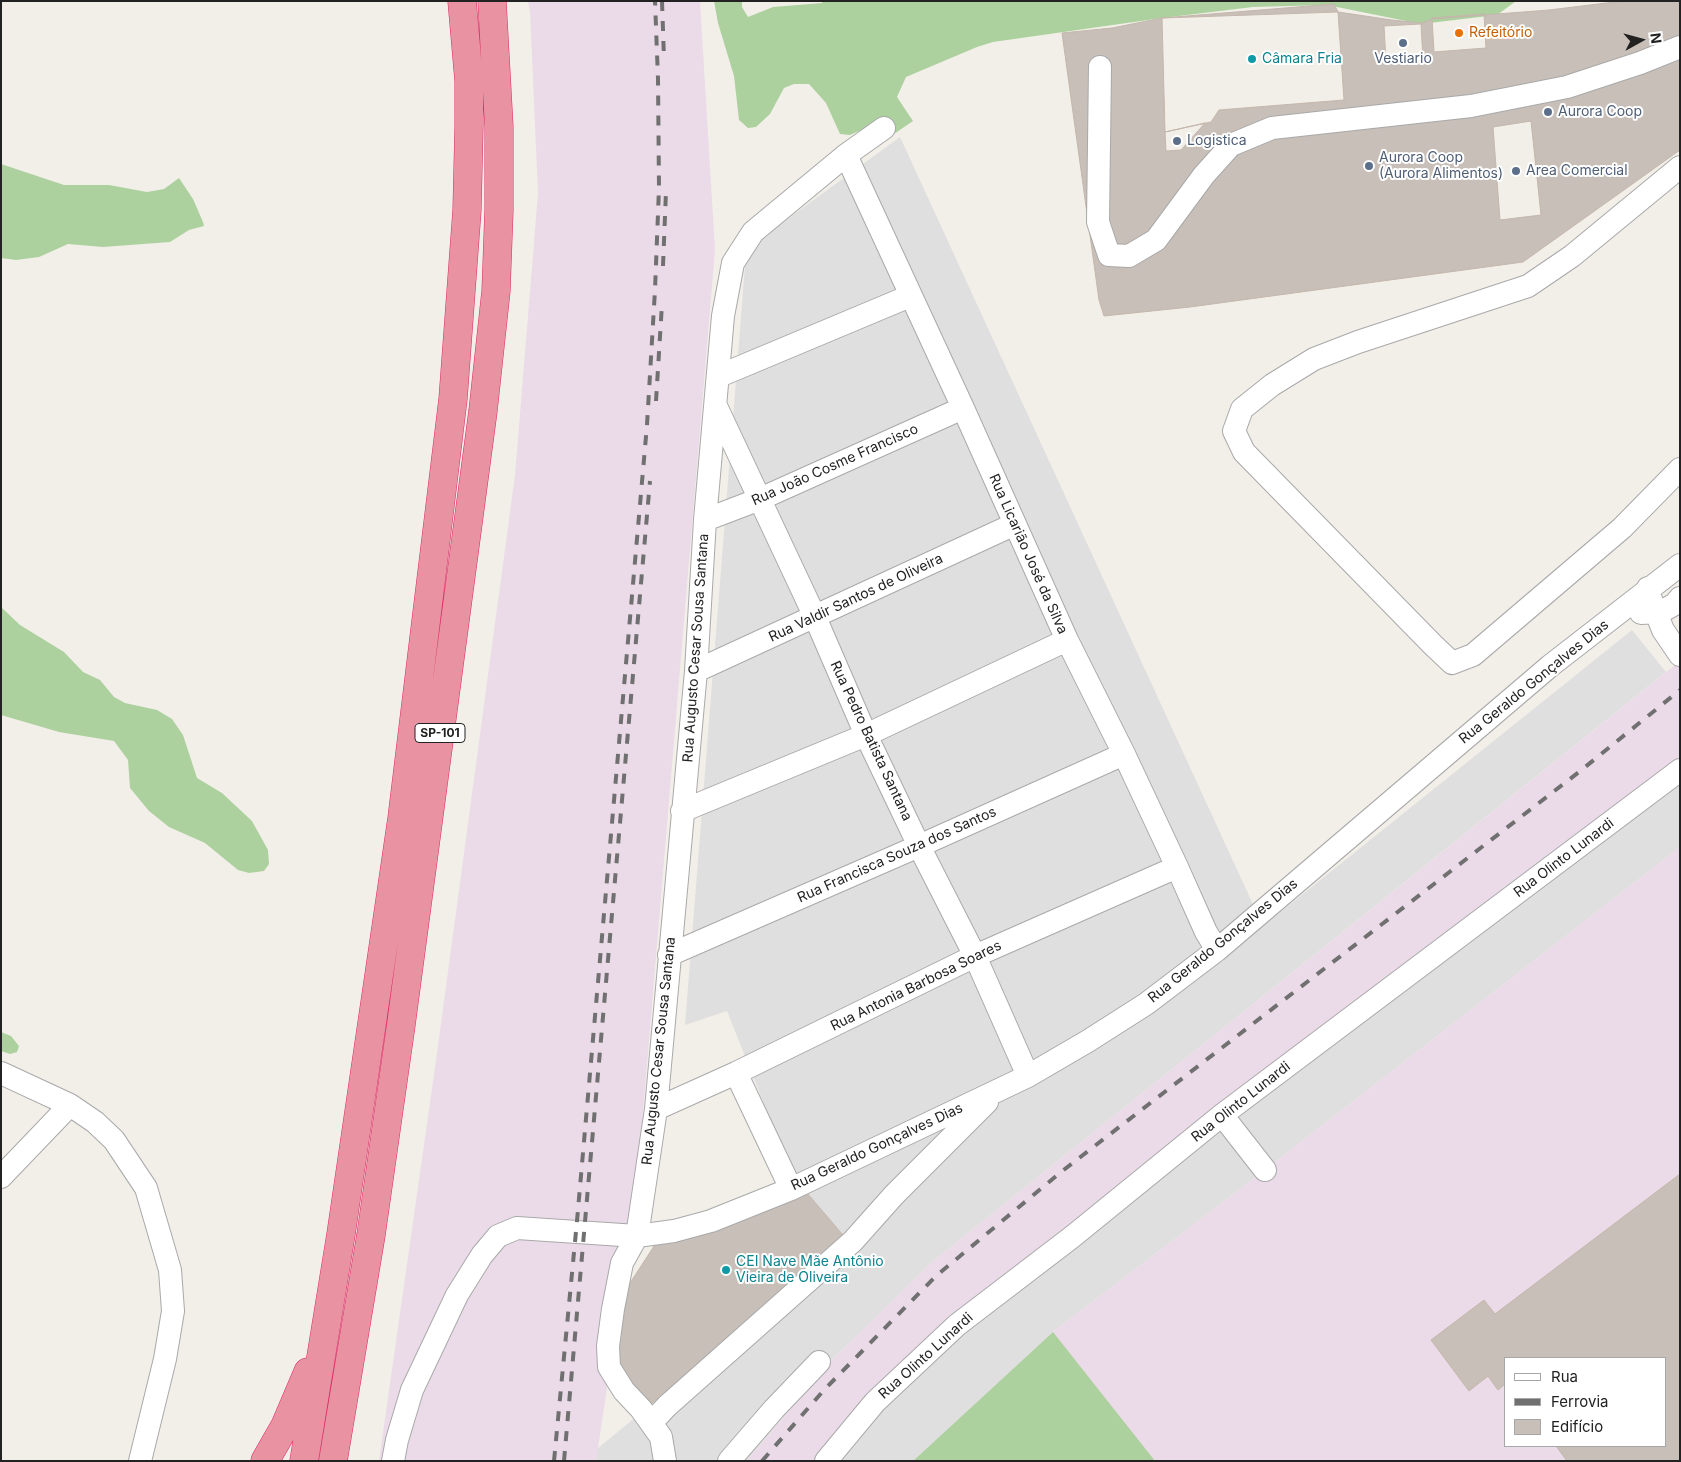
<!DOCTYPE html>
<meta charset="utf-8">
<style>
body{margin:0}
#map{position:relative;width:1681px;height:1462px;overflow:hidden;background:#f2efe9;font-family:Inter,sans-serif}
canvas{display:block}
.frame{position:absolute;inset:0;border:2px solid #222;pointer-events:none}
.legend{position:absolute;left:1504px;top:1357px;width:162px;height:90px;box-sizing:border-box;background:#fff;border:1px solid #a7a7a7;margin:0;padding:6px 9px;list-style:none;font-size:15px;color:#222}
.legend li{display:flex;align-items:center;gap:10px;height:25px}
.legend b{width:25px;border:1px solid #a7a7a7}
.north{position:absolute;left:1616px;top:15px;width:50px;height:50px;-webkit-text-stroke:4px #fff;paint-order:stroke;rotate:83deg;font-size:14px;font-weight:700;line-height:20px;text-align:center;color:#222}
.north::after{content:'';display:block;margin:auto;width:18px;height:22px;background:#222;clip-path:polygon(50% 0,100% 100%,50% 72%,0 100%)}
</style>
<div id="map">
<canvas width="1681" height="1462"></canvas>
<div class="frame"></div>
<ul class="legend">
<li><b style="height:6px;background:#fff"></b>Rua</li>
<li><b style="height:6px;background:#707070"></b>Ferrovia</li>
<li><b style="height:14px;background:#c7bfb8"></b>Edifício</li>
</ul>
<div class="north">N</div>
</div>
<script>
const g = document.querySelector('canvas').getContext('2d');
g.lineJoin = 'round';
function fillPath(path, color) {
  g.fillStyle = color;
  g.fill(path, 'evenodd');
}
function shape(rows) {
  const path = new Path2D();
  for (const r of rows) {
    path.moveTo(r[0], r[1]);
    for (let i = 2; i < r.length; i += 2) path.lineTo(r[i], r[i + 1]);
  }
  return path;
}
function stroke(path, color, width, dash) {
  g.strokeStyle = color;
  g.lineWidth = width;
  g.lineCap = dash ? 'butt' : 'round';
  g.setLineDash(dash || []);
  g.stroke(path);
}
function label(font, color, halo, rows, align = 'center') {
  g.font = font + ' Inter,sans-serif';
  g.lineWidth = 4;
  g.setLineDash([]);
  g.textBaseline = 'middle';
  g.strokeStyle = halo;
  g.fillStyle = color;
  for (const [text, x, y, turn = 0] of rows) {
    g.save();
    g.translate(x, y);
    g.rotate((+turn || 0) * Math.PI / 180);
    g.textAlign = isNaN(turn) ? turn : align;
    if (halo) g.strokeText(text, 0, 0);
    g.fillText(text, 0, 0);
    g.restore();
  }
}
const residential = shape([
 [900,137,1263,926,1632,630,1666,672,931,1263,826,1366,747,1461,596,1461,597,1449,848,1241,794,1179,727,1011,685,1025,745,266,760,239],
 [1680,770,1680,847,1265,1170,1053,1332,913,1461,826,1461,875,1402]
]);
const industrial = shape([
 [528,1,700,1,715,250,636,1196,596,1461,379,1461,437,1053,515,475,538,193,530,12],
 [1680,661,1680,770,957,1325,826,1461,747,1461,826,1366,931,1263],
 [1680,847,1680,1461,913,1461,1053,1332,1265,1170],
 [1505,1358,1665,1358,1665,1446,1505,1446]
]);
const forest = shape([
 [714,1,742,1,742,7,748,17,773,7,822,3,823,1,1516,1,1497,15,1421,24,1327,5,1253,7,1162,18,993,42,977,47,906,77,897,97,913,121,866,153,870,126,850,135,840,134,826,103,809,84,794,84,784,88,770,114,756,127,748,128,739,120,734,76,718,23],
 [1,164,64,185,109,185,147,192,164,189,179,178,193,199,203,222,204,226,189,230,170,242,103,247,68,244,39,257,16,260,1,258],
 [1,607,20,625,64,652,83,672,100,680,114,697,125,703,157,710,172,719,183,735,197,778,222,793,252,821,268,850,269,864,264,871,249,873,238,870,205,843,169,827,149,811,130,788,128,760,114,741,59,732,1,715],
 [1,1032,11,1036,19,1046,17,1052,10,1054,1,1051],
 [1053,1332,1155,1461,913,1461]
]);
const building = shape([
 [1623,1,1680,1,1680,150,1523,262,1190,307,1104,316,1099,300,1062,33,1112,28,1162,18,1334,4,1338,12,1392,20,1422,23,1432,19,1549,10,1623,1],
 [1338,12,1344,100,1219,110,1211,122,1165,132,1162,18,1338,12],
 [1484,14,1486,48,1434,52,1432,18,1484,14],
 [1421,24,1423,60,1386,62,1384,26,1421,24],
 [1531,121,1541,215,1500,220,1493,127,1531,121],
 [1205,123,1181,150,1166,151,1165,132,1205,123],
 [1680,1174,1680,1461,1567,1461,1556,1446,1665,1446,1665,1358,1505,1358,1505,1384,1498,1390,1488,1376,1469,1391,1431,1340,1484,1300,1495,1314,1680,1174],
 [801,1186,848,1241,646,1408,610,1365,621,1297,656,1243,801,1186]
]);
const minor = shape([
 [1100,67,1098,222,1109,255,1129,256,1156,240,1204,175,1231,145,1272,128,1471,106,1567,87,1640,63,1680,47],
 [846,155,963,408,1067,640,1124,754,1177,867,1206,932,1217,950],
 [1680,167,1572,256,1528,286,1358,342,1314,359,1272,385,1242,409,1234,431,1244,452,1433,645,1452,663,1473,655,1622,528,1680,469],
 [719,376,910,296],
 [716,406,815,617,866,735,919,846,975,956,1028,1076],
 [705,520,760,499,963,408],
 [1648,588,1650,597,1663,630,1680,655],
 [1641,613,1655,612,1666,609,1675,604,1680,598],
 [696,671,1015,524],
 [682,811,866,735,1067,640],
 [669,955,919,846,1124,754],
 [1,1073,70,1105,95,1122,114,1140,146,1188,170,1270,173,1311,165,1359,140,1461],
 [736,1073,791,1189],
 [656,1109,736,1073,975,956,1177,867],
 [1222,1115,1265,1170],
 [1,1177,70,1105],
 [651,1423,667,1406,853,1241,894,1195,987,1102],
 [393,1461,397,1440,412,1390,457,1295,482,1255,498,1236,517,1228,637,1236,674,1231,711,1221,791,1189,1028,1076,1088,1041,1146,1004,1217,950,1550,666,1680,565],
 [665,1461,661,1437,641,1409,624,1391,609,1367,608,1346,613,1309,622,1263,637,1236,656,1109,696,671,705,520,723,316,733,263,753,232,846,155,884,128],
 [729,1461,774,1409,819,1362],
 [826,1461,875,1402,957,1325,1072,1237,1222,1115,1680,770]
]);
const highway = shape([
 [265,1461,285,1426,308,1372],
 [304,1461,341,1234,402,818,453,399,467,210,469,126,469,81,462,1],
 [333,1461,371,1235,401,1025,483,411,496,291,499,210,499,127,492,1]
]);
const rail = shape([
 [662,1,664,59],
 [663,266,666,191],
 [656,401,662,304],
 [554,1461,577,1221,647,425,655,290,659,188,658,79,655,1],
 [564,1461,650,481],
 [762,1461,824,1390,936,1276,1061,1172,1579,772,1680,690]
]);
const markers = [
 [1459,33,5,"#e8710a"],
 [1403,43,5,"#5c6f8a"],
 [1252,59,5,"#0f9aa8"],
 [1548,112,5,"#5c6f8a"],
 [1177,141,5,"#5c6f8a"],
 [1369,166,5,"#5c6f8a"],
 [1516,171,5,"#5c6f8a"],
 [726,1270,5,"#0f9aa8"]
];
const shields = [
 [440,733,50]
];
const shieldNames = [
 ["SP-101",440,733]
];
const foodNames = [
 ["Refeitório",1469,33]
];
const cultureNames = [
 ["Câmara Fria",1262,59],
 ["CEI Nave Mãe Antônio",736,1262],
 ["Vieira de Oliveira",736,1278]
];
const serviceNames = [
 ["Vestiario",1403,59,"center"],
 ["Aurora Coop",1558,112],
 ["Logistica",1187,141],
 ["Aurora Coop",1379,158],
 ["(Aurora Alimentos)",1379,174],
 ["Area Comercial",1526,171]
];
const streetNames = [
 ["Rua João Cosme Francisco",835,465,-24],
 ["Rua Licarião José da Silva",1028,554,66],
 ["Rua Valdir Santos de Oliveira",856,598,-25],
 ["Rua Augusto Cesar Sousa Santana",696,648,-86],
 ["Rua Geraldo Gonçalves Dias",1534,682,-39],
 ["Rua Pedro Batista Santana",871,741,65],
 ["Rua Francisca Souza dos Santos",897,855,-24],
 ["Rua Olinto Lunardi",1564,858,-37],
 ["Rua Geraldo Gonçalves Dias",1223,941,-39],
 ["Rua Antonia Barbosa Soares",916,986,-26],
 ["Rua Augusto Cesar Sousa Santana",659,1051,-84],
 ["Rua Olinto Lunardi",1241,1102,-38],
 ["Rua Geraldo Gonçalves Dias",877,1147,-25],
 ["Rua Olinto Lunardi",926,1356,-42]
];
fillPath(residential, '#e0dfdf');
fillPath(industrial, '#ebdbe8');
fillPath(forest, '#add19e');
fillPath(building, '#c7bfb8');
stroke(building, '#c4b6ab', 1);
stroke(minor, '#a9a9a9', 24);
stroke(highway, '#dc2a67', 29);
stroke(minor, '#fff', 22);
stroke(highway, '#e892a2', 28);
stroke(rail, '#707070', 4, [10, 10]);
for (const [x, y, r, color] of markers) {
  const dot = new Path2D();
  dot.arc(x, y, r, 0, 2 * Math.PI);
  g.fillStyle = color;
  g.fill(dot);
  stroke(dot, '#fff', 2);
}
for (const [x, y, w] of shields) {
  const box = new Path2D();
  box.roundRect(x - w / 2, y - 9.5, w, 19, 4);
  g.fillStyle = '#fff';
  g.fill(box);
  stroke(box, '#222', 1);
}
label('bold 12px', '#222', null, shieldNames);
label('14px', '#c56008', '#fff', foodNames, 'left');
label('14px', '#0d838f', '#fff', cultureNames, 'left');
label('14px', '#4e5e75', '#fff', serviceNames, 'left');
label('14px', '#222', '#fff', streetNames);
</script>
